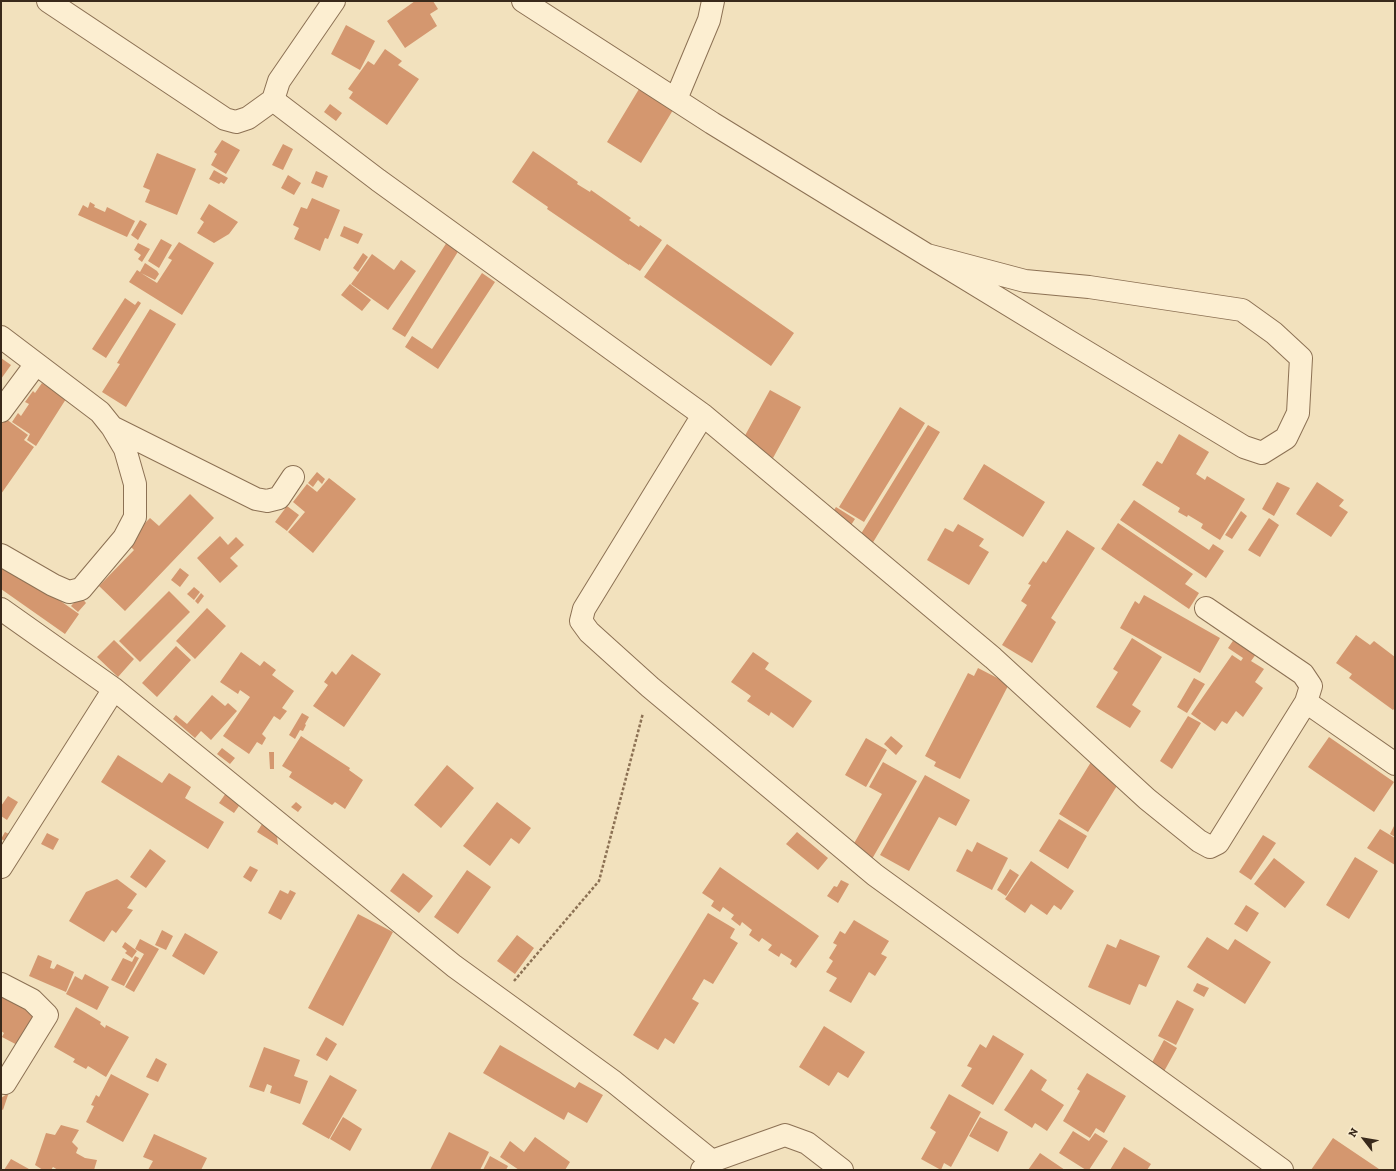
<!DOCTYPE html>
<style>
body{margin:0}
#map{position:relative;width:1396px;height:1171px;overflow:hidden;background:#f2e1bd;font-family:"Zilla Slab",serif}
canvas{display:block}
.frame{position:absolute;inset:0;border:2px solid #39291b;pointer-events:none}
.north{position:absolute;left:1344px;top:1119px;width:40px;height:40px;-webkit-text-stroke:3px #f9ebcd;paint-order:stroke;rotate:301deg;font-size:11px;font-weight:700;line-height:16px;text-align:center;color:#39291b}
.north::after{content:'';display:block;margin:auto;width:14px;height:18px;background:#39291b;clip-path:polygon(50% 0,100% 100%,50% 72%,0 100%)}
</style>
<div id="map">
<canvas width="1396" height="1171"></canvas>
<div class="frame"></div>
<div class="north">N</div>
</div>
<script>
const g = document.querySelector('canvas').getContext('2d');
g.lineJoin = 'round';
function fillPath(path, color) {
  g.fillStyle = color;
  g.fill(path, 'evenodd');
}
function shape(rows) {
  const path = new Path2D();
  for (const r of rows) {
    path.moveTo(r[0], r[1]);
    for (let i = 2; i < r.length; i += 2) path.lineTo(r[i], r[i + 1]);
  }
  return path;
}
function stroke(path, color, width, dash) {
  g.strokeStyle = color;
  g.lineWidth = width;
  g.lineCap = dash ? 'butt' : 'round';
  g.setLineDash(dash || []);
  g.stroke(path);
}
const building = shape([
 [415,1,433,1,438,9,430,14,437,26,405,48,387,21],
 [346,25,375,41,360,70,331,54],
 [385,49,402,61,398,65,419,79,387,125,349,98,353,92,348,89,368,61,374,65],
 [639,89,673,110,641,163,607,142],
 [330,104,342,113,336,121,324,112],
 [222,140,240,150,226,174,211,165,217,154,214,152],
 [283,144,293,149,283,170,272,165],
 [533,151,578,182,577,184,590,192,591,190,631,218,629,220,639,227,640,225,662,240,640,271,629,264,629,265,547,209,548,207,512,182],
 [157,153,196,169,177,215,145,202,150,190,143,187],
 [214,170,228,178,224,184,221,182,219,184,209,179],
 [316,171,328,176,323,188,311,183],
 [288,175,301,183,294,195,281,188],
 [312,198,340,210,328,239,325,238,320,251,294,239,299,228,293,225,301,207,307,209],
 [90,202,95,205,94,207,105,212,107,207,135,221,127,237,78,215,83,205,88,208],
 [209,204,238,222,229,234,214,243,197,233,204,222,200,219],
 [140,220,147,224,138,240,131,235],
 [344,226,363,234,358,244,340,236],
 [161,239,172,245,159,268,148,261],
 [179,242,214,263,182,315,129,282,137,270,140,272,145,263,157,271,159,274,155,280,141,273,157,283,172,260,168,258],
 [447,242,459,250,405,337,392,329],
 [138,243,150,249,142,262,138,259,141,255,134,250],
 [667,244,794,333,771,366,644,277],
 [363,253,368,257,358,272,353,268],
 [372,254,394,270,401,260,416,271,388,310,351,284],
 [482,273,495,282,438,369,405,347,412,336,432,349],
 [350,284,371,300,362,311,341,295],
 [125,298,135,305,138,301,141,303,106,358,92,349],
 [150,309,176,324,126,407,102,392,120,364,117,363],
 [1,358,11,365,1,379],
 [42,383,66,399,36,446,27,440,30,434,12,422,18,413,21,416,29,404,25,402,33,391,35,393],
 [770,390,801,407,773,458,742,441],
 [900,407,925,423,864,522,839,507],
 [2,416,28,435,24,440,34,447,1,494],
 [928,425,940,432,872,544,859,537],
 [1179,434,1209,452,1196,474,1205,480,1207,476,1245,499,1220,540,1201,528,1203,524,1188,515,1187,517,1178,512,1180,508,1142,485,1157,461,1162,464],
 [984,464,1045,502,1023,537,963,499],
 [317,472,325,479,322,484,318,480,313,487,308,483],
 [329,478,356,499,313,553,288,532,305,512,293,502,307,484,317,492],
 [1277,482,1290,488,1274,516,1262,509],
 [1317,482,1344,500,1339,506,1348,512,1331,537,1296,514],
 [190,494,214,518,125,611,99,586,134,550,126,542,150,518,159,526],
 [1134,500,1209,550,1213,544,1224,551,1206,578,1120,520],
 [287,506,299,515,287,531,275,522],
 [836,507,855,519,849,528,830,516],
 [1241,511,1247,516,1232,539,1225,535],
 [1269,518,1279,525,1260,557,1248,550],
 [1118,523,1193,574,1185,584,1199,593,1189,609,1101,549],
 [958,524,984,539,979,546,989,552,969,585,927,560,945,528,953,532],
 [1067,530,1095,548,1051,618,1056,622,1032,663,1002,645,1027,605,1021,601,1031,585,1028,584,1043,561,1046,563],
 [220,536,228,545,236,537,244,545,230,558,238,566,220,583,197,558],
 [1,559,79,614,65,634,1,589],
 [180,568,189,575,180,587,171,580],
 [194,587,200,592,194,600,187,594],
 [169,591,190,612,140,662,119,641],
 [201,593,204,596,198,604,195,601],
 [1144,595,1220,638,1200,673,1120,628,1135,601,1139,604],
 [80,596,86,603,78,612,71,606],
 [207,608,226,626,195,659,176,641],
 [1237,635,1259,650,1251,661,1264,669,1255,682,1263,688,1243,717,1236,711,1227,724,1222,721,1215,731,1191,714,1232,655,1241,661,1243,658,1228,648],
 [1356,635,1370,645,1374,641,1395,657,1395,708,1393,710,1349,678,1352,674,1336,663],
 [1132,638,1162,657,1132,705,1141,711,1130,728,1096,707,1118,672,1113,669],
 [114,640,134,659,118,677,97,657],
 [176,646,191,660,157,697,142,683],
 [241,652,260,666,264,661,276,670,272,675,294,691,282,708,287,711,280,720,274,716,262,734,266,738,262,745,257,742,249,754,223,736,250,697,240,690,238,694,220,682],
 [753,652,769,663,765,669,812,701,793,728,771,712,769,716,747,701,751,696,731,682],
 [352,654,381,674,344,727,313,706,328,685,324,682,332,671,336,675],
 [978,668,1009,684,960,779,934,766,936,762,925,756,968,673,974,676],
 [1194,678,1205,684,1187,713,1177,707],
 [212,695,225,706,228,703,237,711,211,740,201,731,195,738,173,719,176,715,187,724],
 [302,713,309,717,305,724,306,725,303,731,300,730,295,739,289,735],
 [1188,716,1201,723,1172,769,1160,761],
 [301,736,350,768,349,770,363,780,345,809,335,802,332,805,289,777,292,772,282,766],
 [891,736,903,746,896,755,884,744],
 [1329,737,1394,782,1374,812,1308,767],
 [866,738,887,750,866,787,845,775],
 [222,748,235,758,230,764,217,754],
 [269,752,274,752,274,769,270,769],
 [118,755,162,783,169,773,191,787,185,798,224,822,208,849,101,782],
 [883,762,917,781,872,859,852,847,882,794,869,787],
 [1091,762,1120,781,1088,832,1059,814],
 [447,765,474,788,441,828,414,805],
 [925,775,970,800,956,826,939,817,909,871,880,855],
 [226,793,241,803,234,813,219,803],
 [8,796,18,802,7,820,1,816,1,806],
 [296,802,302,807,298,812,291,807],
 [497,802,531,828,519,844,511,838,490,866,463,846],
 [1059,819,1087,836,1068,869,1039,851],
 [264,821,276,828,278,845,257,832],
 [1395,824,1395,837,1390,834],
 [1380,829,1395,838,1395,865,1367,848],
 [5,832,11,835,7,842,1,839],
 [797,832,828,858,818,870,786,844],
 [47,833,59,839,53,850,41,844],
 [1263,835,1276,843,1251,880,1239,872],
 [977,842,1008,858,992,890,956,871,967,849,972,852],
 [150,849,166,861,146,888,130,877],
 [1355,857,1378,871,1349,919,1326,905],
 [1274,858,1305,882,1285,908,1254,884],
 [1031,861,1074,891,1061,910,1054,905,1047,915,1031,904,1025,913,1005,899],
 [250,866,258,870,251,882,243,877],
 [720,867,819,936,796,968,790,964,792,960,781,953,779,957,768,950,772,945,762,938,759,942,749,935,752,930,742,922,740,926,731,919,734,915,723,907,720,912,711,906,714,901,702,893],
 [1010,869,1019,875,1006,896,997,890],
 [467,870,491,887,458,934,434,917],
 [403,873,433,896,419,913,390,891],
 [117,879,137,894,127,908,133,910,116,933,112,930,104,942,69,921,86,892],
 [841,880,849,884,838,903,827,896,834,886,837,887],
 [280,890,288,894,290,890,296,893,281,920,268,913],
 [1246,905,1259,913,1247,932,1234,924],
 [708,913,735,929,730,938,738,943,713,984,704,979,692,999,699,1003,674,1044,665,1038,658,1050,633,1035],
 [358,914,393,932,343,1026,308,1008],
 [854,920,889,941,881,954,887,957,875,976,869,972,851,1003,829,991,837,978,826,972,833,961,829,958,837,945,833,943,840,931,845,934],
 [162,930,173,936,166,950,155,945],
 [185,933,218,952,204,975,172,956],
 [517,935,534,948,515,974,497,961],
 [1207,937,1228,950,1235,939,1271,962,1245,1004,1187,967],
 [140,939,159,949,134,992,125,987,144,954,135,949],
 [1120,939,1160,956,1146,987,1139,984,1130,1005,1088,987,1107,944,1116,948],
 [125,942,137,951,132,958,125,953,127,951,122,947],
 [38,955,52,961,50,968,54,969,57,964,74,972,66,992,29,976],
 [135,956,139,958,124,986,111,980,123,958,132,962],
 [85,974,109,987,97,1010,66,994,75,976,82,980],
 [1197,983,1209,988,1204,997,1193,991],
 [1,991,42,1012,23,1048,2,1037,4,1033,1,1031],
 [1177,1000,1194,1009,1176,1045,1158,1036],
 [76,1007,101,1022,100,1024,105,1028,106,1025,129,1037,106,1077,88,1066,86,1069,73,1062,75,1059,54,1047],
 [824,1026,865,1052,848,1078,838,1072,829,1086,799,1067],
 [993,1035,1024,1054,993,1105,961,1086,972,1068,967,1066,980,1044,986,1048],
 [326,1037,337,1044,327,1061,316,1055],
 [1164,1040,1177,1048,1162,1075,1149,1068],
 [500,1045,575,1088,579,1082,603,1095,587,1123,568,1112,564,1120,483,1073],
 [264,1047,300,1060,294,1076,308,1081,300,1104,270,1093,272,1086,267,1084,264,1092,249,1087],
 [156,1058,167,1064,158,1082,146,1077],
 [1031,1069,1047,1080,1041,1090,1064,1105,1047,1131,1035,1123,1032,1128,1004,1110],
 [1087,1073,1126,1096,1104,1133,1096,1128,1090,1138,1063,1121,1080,1091,1077,1089],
 [111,1074,149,1094,123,1142,86,1122,94,1106,91,1105,96,1095,99,1097],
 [330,1075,357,1090,329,1139,302,1124],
 [7,1094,8,1095,3,1110,1,1109,1,1098],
 [949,1094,981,1112,951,1167,944,1163,941,1170,921,1159,936,1132,930,1128],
 [343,1117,362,1129,350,1151,330,1139],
 [980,1117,1008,1132,998,1152,969,1136],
 [61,1125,79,1130,72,1142,78,1148,76,1153,85,1158,97,1160,94,1170,58,1170,53,1167,51,1170,43,1170,35,1165,46,1133,55,1135],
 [1073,1131,1089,1141,1095,1133,1108,1141,1089,1170,1086,1170,1059,1153],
 [449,1132,489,1152,480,1170,430,1170],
 [154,1134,207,1158,201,1170,148,1170,153,1161,143,1157],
 [535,1137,570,1162,565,1170,519,1170,500,1157,510,1141,524,1152],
 [1333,1138,1379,1169,1378,1170,1311,1170],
 [1124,1147,1151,1164,1147,1170,1110,1170],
 [1040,1153,1065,1170,1028,1170],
 [490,1156,508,1166,506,1170,483,1170],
 [11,1159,29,1169,28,1170,4,1170]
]);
const path = shape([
 [514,981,599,881,643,713]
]);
const minor = shape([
 [48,1,225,119,236,122,248,118,273,100],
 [334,1,279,81,273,100,378,180,703,415,993,658,1147,799,1199,841,1210,847,1218,843,1306,702,1395,764],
 [523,1,712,123,927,255,1065,339,1244,447,1262,453,1286,438,1298,413,1301,358,1274,333,1242,310,1089,287,1025,281,927,255],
 [676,99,709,20,713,1],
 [1,337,100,412,112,427,125,449,135,484,135,517,124,538,81,589,69,592,53,585,1,555],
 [1,411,36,364],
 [703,415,584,609,581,621,589,632,650,687,875,875,1282,1170],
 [112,427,256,499,267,501,279,498,293,477],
 [1206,608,1303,674,1311,686,1306,702],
 [1,609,114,689,454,966,614,1082,712,1161],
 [1,867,114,689],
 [1,984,32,1000,47,1015,5,1083],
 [702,1170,712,1161,785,1135,807,1143,842,1170]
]);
fillPath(building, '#d4976f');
stroke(minor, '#8c7154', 24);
stroke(path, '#8c7154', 2.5, [3, 2]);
stroke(minor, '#fceed1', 22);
</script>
